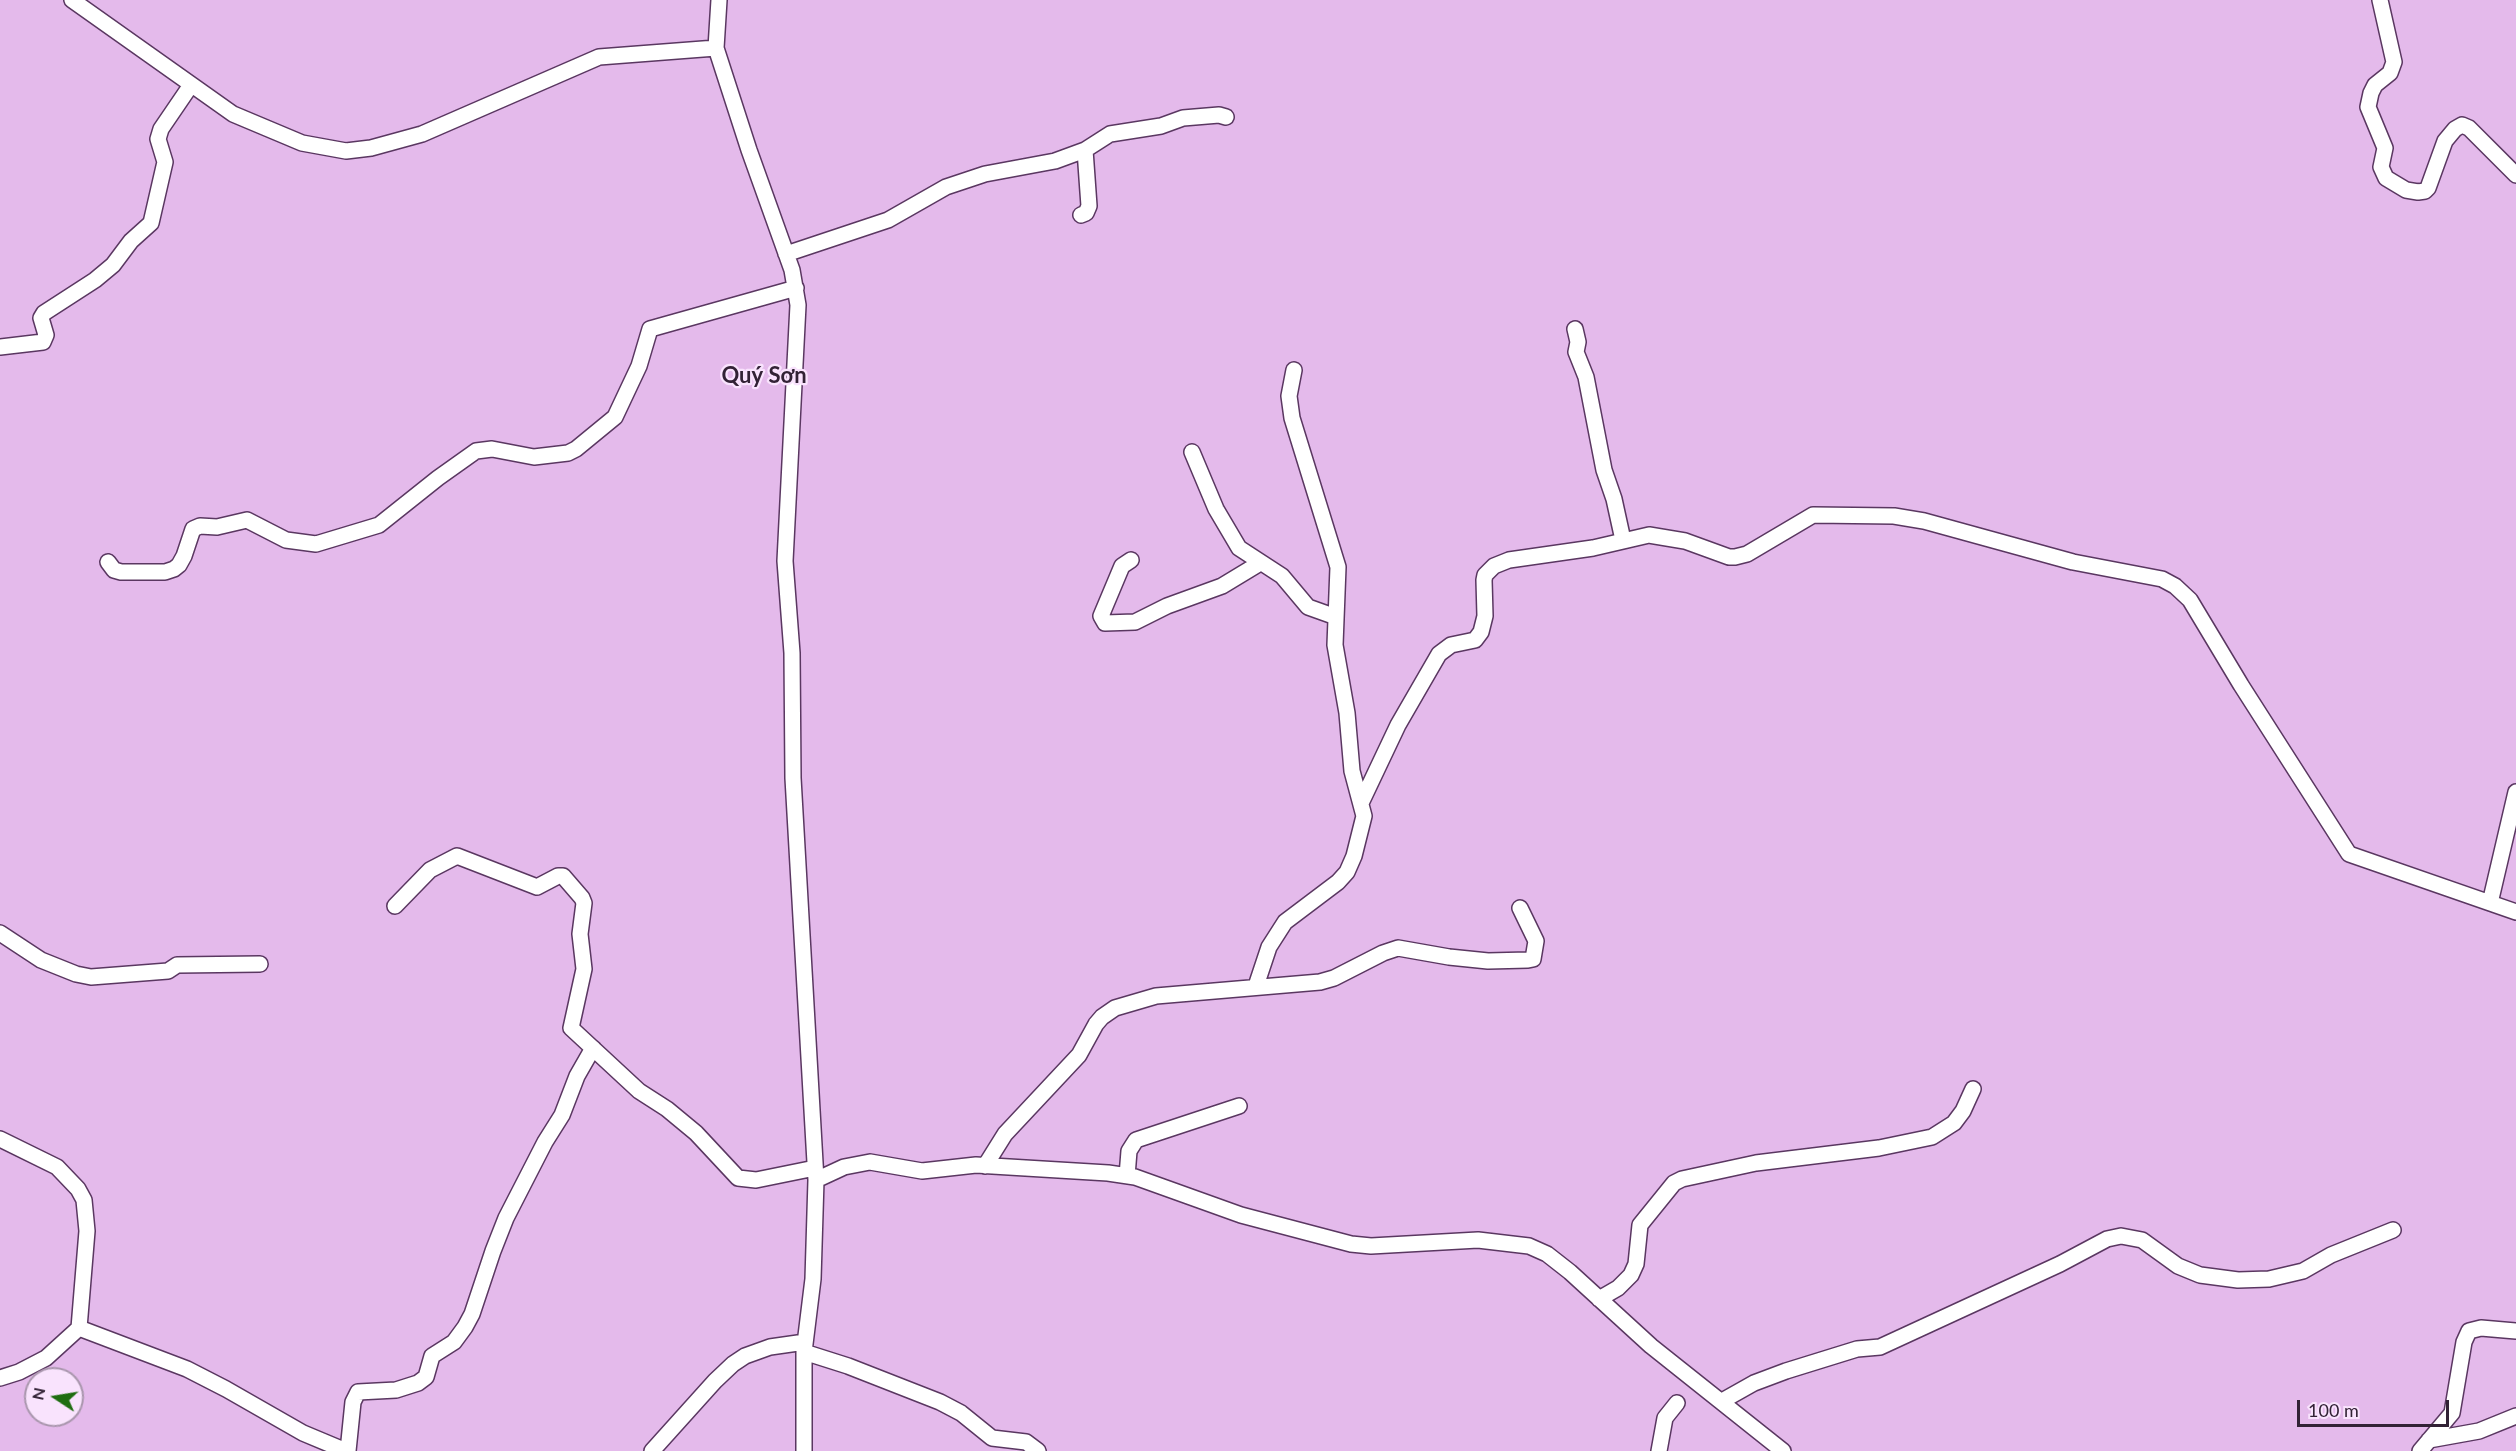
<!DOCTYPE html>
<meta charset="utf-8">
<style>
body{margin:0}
#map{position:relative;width:2516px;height:1451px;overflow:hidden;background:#e4baeb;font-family:Lato,sans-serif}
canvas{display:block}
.north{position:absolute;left:24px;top:1367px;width:60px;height:60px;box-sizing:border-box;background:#f9e3fd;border:2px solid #a996ad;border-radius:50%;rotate:282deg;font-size:16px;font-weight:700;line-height:24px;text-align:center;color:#322235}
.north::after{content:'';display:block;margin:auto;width:21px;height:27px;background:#1f6d11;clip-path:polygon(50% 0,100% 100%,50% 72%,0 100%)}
.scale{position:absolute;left:2297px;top:1400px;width:152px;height:27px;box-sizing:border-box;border:3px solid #322235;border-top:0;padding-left:8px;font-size:18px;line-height:21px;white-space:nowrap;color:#322235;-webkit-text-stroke:4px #f9e3fd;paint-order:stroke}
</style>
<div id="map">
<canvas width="2516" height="1451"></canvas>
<div class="north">N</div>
<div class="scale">100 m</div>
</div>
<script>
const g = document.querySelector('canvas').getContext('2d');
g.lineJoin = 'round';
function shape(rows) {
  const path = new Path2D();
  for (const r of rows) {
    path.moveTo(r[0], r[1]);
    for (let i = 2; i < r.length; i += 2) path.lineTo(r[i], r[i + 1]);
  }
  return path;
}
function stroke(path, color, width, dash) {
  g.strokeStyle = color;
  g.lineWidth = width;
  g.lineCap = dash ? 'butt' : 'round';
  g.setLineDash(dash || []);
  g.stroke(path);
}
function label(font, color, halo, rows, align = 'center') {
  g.font = font + ' Lato,sans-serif';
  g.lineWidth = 4.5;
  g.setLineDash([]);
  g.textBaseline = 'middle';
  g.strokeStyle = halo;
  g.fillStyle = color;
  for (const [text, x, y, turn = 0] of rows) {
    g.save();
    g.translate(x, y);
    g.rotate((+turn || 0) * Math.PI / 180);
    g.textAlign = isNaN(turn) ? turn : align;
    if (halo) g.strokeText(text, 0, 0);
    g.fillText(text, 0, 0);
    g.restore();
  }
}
const minor = shape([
 [72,0,233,114,302,143,346,151,371,148,422,134,599,57,716,48],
 [719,0,716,48,749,150,792,270,798,305,785,561,792,653,793,778,816,1180,813,1279,804,1352,804,1451],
 [2380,0,2394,62,2390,73,2375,85,2371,93,2368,107,2385,148,2381,167,2386,178,2406,190,2418,192,2425,191,2428,188,2445,141,2455,129,2462,125,2469,128,2516,175],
 [1081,215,1086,213,1089,206,1085,150],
 [786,254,888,220,946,187,985,174,1055,161,1085,150,1110,134,1161,126,1183,118,1219,115,1226,117],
 [1575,329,1578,342,1576,352,1586,377,1604,470,1614,499,1623,540],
 [0,347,43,342,46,335,41,318,44,313,95,280,113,265,131,241,151,223,165,162,158,139,161,129,191,85],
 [1192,452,1216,509,1239,548,1282,576,1308,607,1336,617],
 [1131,560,1122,566,1101,616,1105,623,1135,622,1167,606,1222,586,1260,563],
 [108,562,114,570,121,572,165,572,174,569,179,565,184,556,193,529,200,526,217,527,247,520,286,540,316,544,379,525,438,478,476,451,492,449,534,457,568,453,576,449,615,417,639,366,650,329,796,288],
 [1362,801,1398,725,1439,654,1451,645,1475,640,1481,632,1485,616,1484,580,1485,575,1494,566,1509,560,1593,548,1649,535,1685,541,1729,557,1735,557,1747,554,1813,515,1894,516,1924,521,2073,562,2162,579,2175,586,2190,600,2241,685,2349,854,2516,912],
 [2490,903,2516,792],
 [395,906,430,870,457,856,537,887,558,876,563,876,582,898,584,903,580,934,584,969,571,1028,639,1091,667,1109,696,1133,738,1178,756,1180,815,1168],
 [0,933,41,960,76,974,91,977,168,971,177,965,260,964],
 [1256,986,1269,947,1285,922,1338,882,1347,872,1354,856,1364,816,1352,771,1347,713,1335,645,1338,567,1292,418,1289,396,1294,370],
 [0,1139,57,1167,78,1189,84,1200,87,1231,79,1328],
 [985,1166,1005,1134,1079,1055,1096,1024,1102,1017,1115,1008,1156,996,1320,982,1334,978,1383,953,1398,948,1449,957,1488,961,1528,960,1533,959,1536,941,1520,908],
 [1127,1176,1129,1151,1136,1140,1239,1106],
 [816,1180,844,1167,870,1162,922,1171,976,1165,1108,1173,1135,1177,1241,1215,1351,1244,1371,1246,1478,1240,1529,1246,1547,1254,1570,1272,1651,1346,1783,1451],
 [1599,1299,1618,1288,1631,1275,1636,1264,1640,1225,1674,1183,1682,1179,1756,1163,1879,1148,1932,1137,1954,1123,1963,1111,1973,1089],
 [804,1352,848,1366,940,1402,961,1413,992,1438,1026,1442,1038,1451],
 [0,1378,19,1372,46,1358,79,1328,187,1369,226,1389,303,1433,346,1451],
 [1722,1401,1754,1383,1786,1371,1857,1349,1880,1347,2060,1264,2107,1239,2121,1236,2142,1240,2178,1266,2200,1275,2238,1280,2269,1279,2303,1271,2331,1255,2393,1230],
 [2429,1440,2479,1431,2516,1416],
 [348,1451,353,1402,358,1392,396,1390,418,1383,426,1377,432,1356,454,1342,465,1327,472,1314,493,1251,506,1218,545,1142,562,1115,577,1076,593,1048],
 [652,1451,715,1381,733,1364,745,1356,770,1347,805,1342],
 [1659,1451,1665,1418,1677,1403],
 [2420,1451,2452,1413,2464,1342,2469,1331,2481,1328,2516,1331]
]);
const quarterNames = [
 ["Quý Sơn",764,376]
];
stroke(minor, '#5a3761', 18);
stroke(minor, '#fff', 15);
label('bold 22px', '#322235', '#f9e3fd', quarterNames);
</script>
